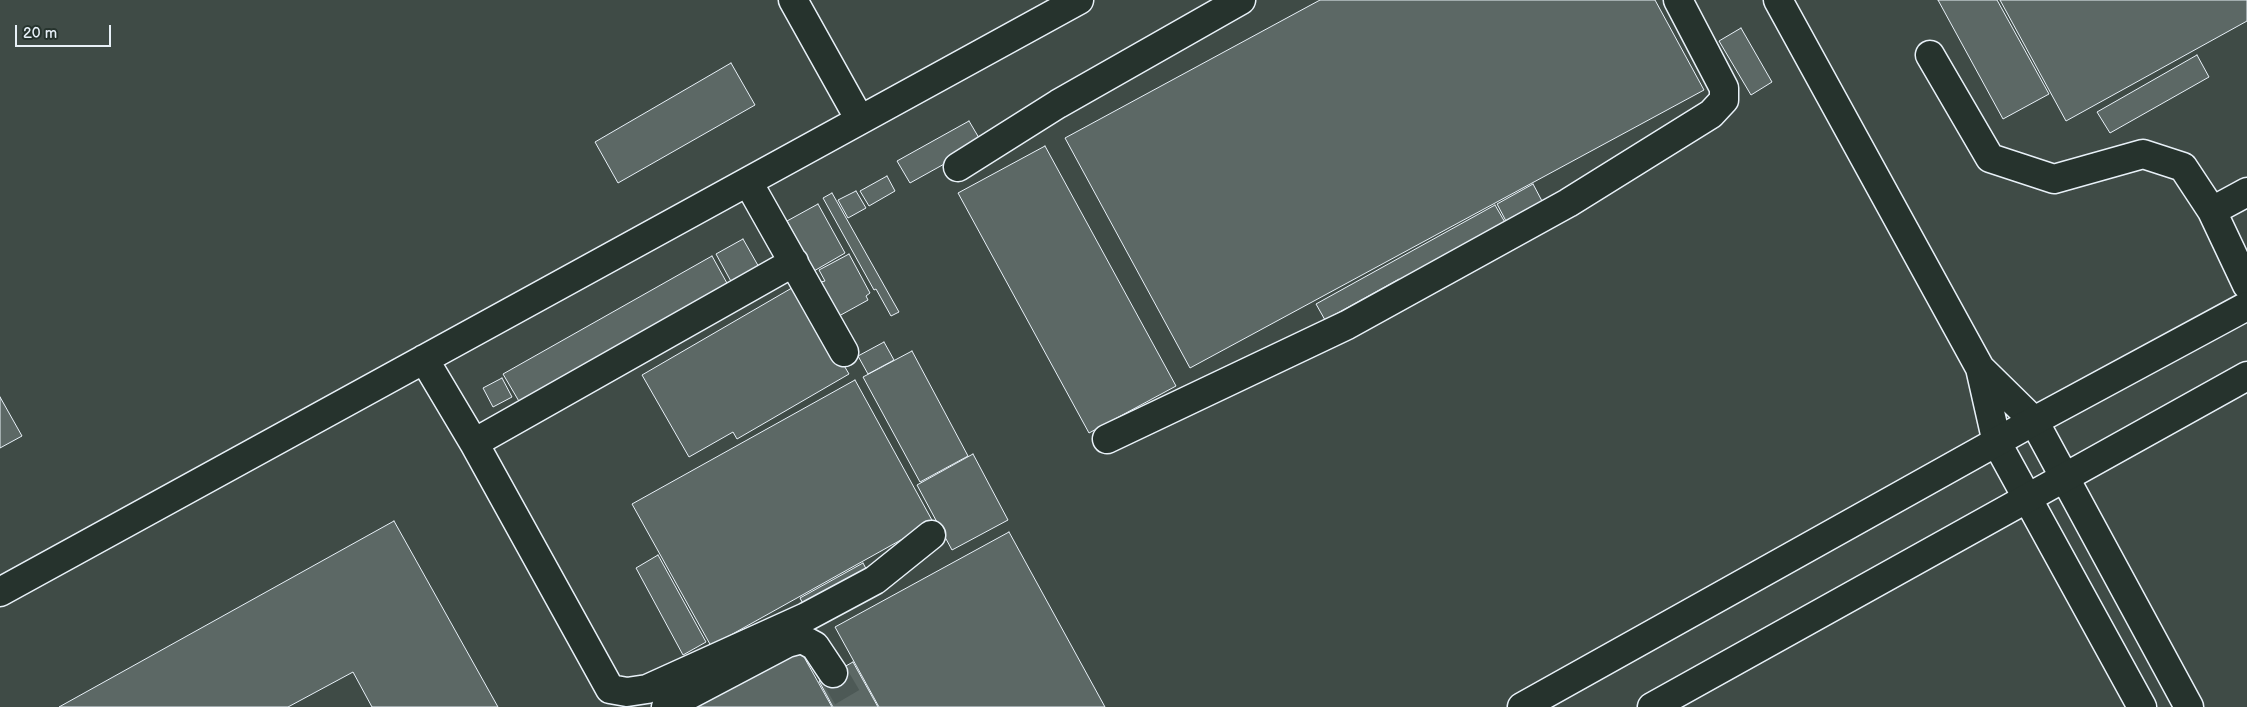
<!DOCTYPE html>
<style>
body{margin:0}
#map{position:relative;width:2247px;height:707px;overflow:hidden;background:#323e39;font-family:"Balsamiq Sans",sans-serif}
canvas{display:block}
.scale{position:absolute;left:15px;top:25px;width:96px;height:22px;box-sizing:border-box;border:2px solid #e8f1f8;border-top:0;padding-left:6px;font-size:15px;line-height:18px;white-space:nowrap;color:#e8f1f8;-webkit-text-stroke:4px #26332d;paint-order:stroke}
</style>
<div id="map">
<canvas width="2247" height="707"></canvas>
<div class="scale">20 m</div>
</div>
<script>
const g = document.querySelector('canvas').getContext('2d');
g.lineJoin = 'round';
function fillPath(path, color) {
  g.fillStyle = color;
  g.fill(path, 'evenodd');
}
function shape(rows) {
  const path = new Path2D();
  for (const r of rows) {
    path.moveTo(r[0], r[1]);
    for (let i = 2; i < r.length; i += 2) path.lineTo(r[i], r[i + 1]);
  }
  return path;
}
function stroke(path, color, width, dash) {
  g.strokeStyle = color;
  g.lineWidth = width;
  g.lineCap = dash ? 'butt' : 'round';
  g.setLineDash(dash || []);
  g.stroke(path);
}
const built = shape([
 [0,0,2247,0,2247,707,0,707]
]);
const building = shape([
 [1320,0,1655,0,1704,90,1190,368,1065,138,1320,0],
 [1938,0,1997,0,2049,94,2003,119,1938,0],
 [2000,0,2247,0,2247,21,2066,121,2000,0],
 [1741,28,1772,82,1751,95,1719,41,1741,28],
 [2197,55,2209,77,2110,133,2097,112,2197,55],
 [731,63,755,105,618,183,595,142,731,63],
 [969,121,982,143,910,183,897,161,969,121],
 [1045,146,1176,386,1089,433,958,193,1045,146],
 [887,176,895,191,869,206,860,191,887,176],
 [1533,184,1542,201,1506,221,1497,204,1533,184],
 [856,191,866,208,848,218,838,200,856,191],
 [832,193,899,312,891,316,876,289,874,290,823,198,832,193],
 [818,204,845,253,814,271,787,221,818,204],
 [1495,205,1510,231,1405,289,1399,279,1325,320,1316,304,1495,205],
 [743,239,760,269,733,285,716,254,743,239],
 [849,254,870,293,866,296,868,300,839,316,821,282,825,281,819,270,849,254],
 [712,256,728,285,520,403,503,374,712,256],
 [797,285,849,374,737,439,733,432,689,457,642,375,797,285],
 [884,342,894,360,868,374,858,356,884,342],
 [912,351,968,456,920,482,863,377,912,351],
 [502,378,512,397,493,407,483,388,502,378],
 [855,380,933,522,711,646,632,504,855,380],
 [0,397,22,436,0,448,0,397],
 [973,454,1008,520,952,550,917,485,973,454],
 [394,521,498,707,372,707,353,672,288,707,59,707,394,521],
 [1009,532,1105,707,879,707,835,627,1009,532],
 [658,555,706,642,683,655,636,568,658,555],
 [863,563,871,578,808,613,800,598,863,563],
 [799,648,832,707,693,707,799,648],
 [853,662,878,707,833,707,819,681,853,662]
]);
const minorTunnel = shape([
 [833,673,853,707]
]);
const minor = shape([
 [793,0,860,120],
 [1778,0,1980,368,1997,443,2142,707],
 [1930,55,1990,158,2054,179,2143,154,2183,167,2212,211,2247,285],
 [958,167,1058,104,1241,0],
 [748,182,844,352],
 [2212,211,2247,192],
 [424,359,474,443,610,689,627,692,647,689,806,617,875,580,931,535],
 [1980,368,2034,421,2189,707],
 [1107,439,1347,325,1568,203,1711,114,1724,100,1724,88,1678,0],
 [474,443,794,262],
 [0,592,1079,0],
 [666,707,787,643,802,639,815,646,833,673]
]);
const major = shape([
 [1522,707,2034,421,2247,306],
 [1652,707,2247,376]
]);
fillPath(built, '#3f4b46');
fillPath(building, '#5c6865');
stroke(building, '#e8f1f8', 1);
stroke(minorTunnel, '#4d5956', 28, [28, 14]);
stroke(minor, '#e8f1f8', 31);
stroke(major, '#e8f1f8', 31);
stroke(minor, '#26332d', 28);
stroke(major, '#26332d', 28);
</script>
